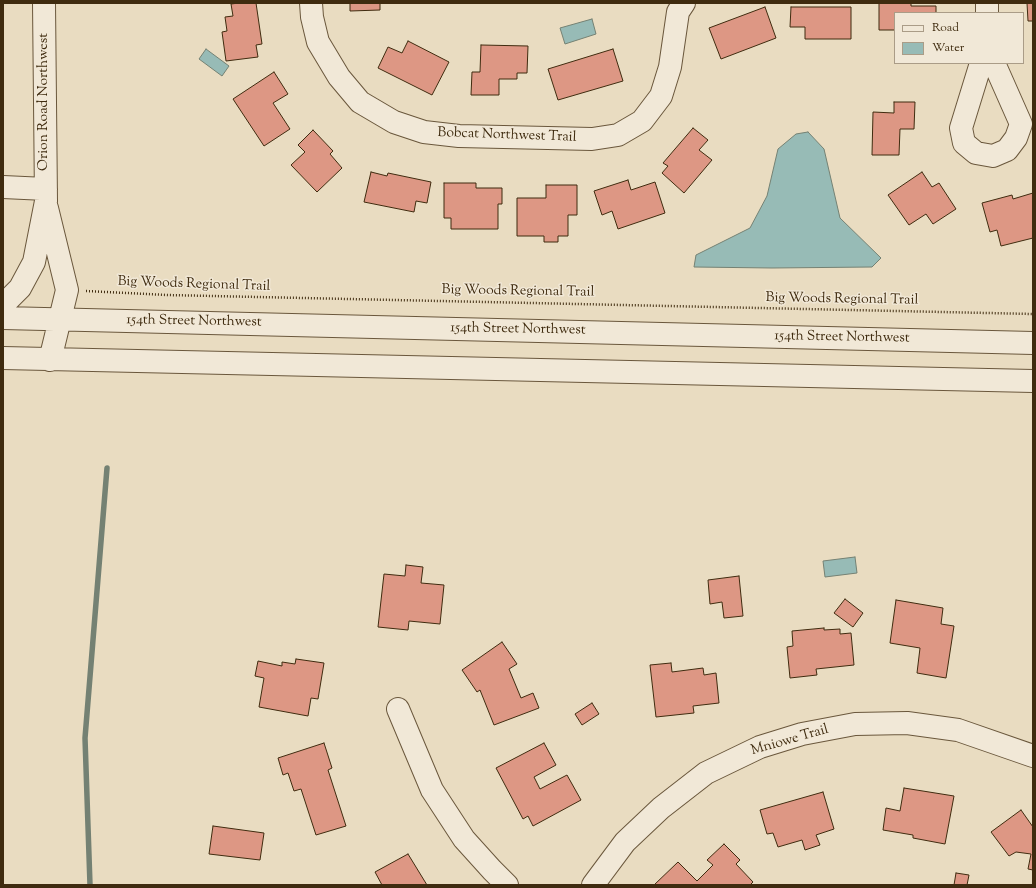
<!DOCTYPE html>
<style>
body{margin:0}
#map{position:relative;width:1036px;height:888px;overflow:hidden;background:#e9dcc1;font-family:"Sorts Mill Goudy",serif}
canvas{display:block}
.frame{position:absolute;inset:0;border:4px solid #3f2b0f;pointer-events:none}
.legend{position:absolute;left:894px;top:12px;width:130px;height:52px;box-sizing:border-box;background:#f1e8d7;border:1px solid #aa9c87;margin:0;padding:5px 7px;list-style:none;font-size:12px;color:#3f2b0f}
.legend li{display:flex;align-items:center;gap:8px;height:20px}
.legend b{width:20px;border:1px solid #aa9c87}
</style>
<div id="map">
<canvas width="1036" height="888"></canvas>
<div class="frame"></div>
<ul class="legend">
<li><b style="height:5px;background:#f1e8d7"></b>Road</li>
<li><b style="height:11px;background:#97bbb6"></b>Water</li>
</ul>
</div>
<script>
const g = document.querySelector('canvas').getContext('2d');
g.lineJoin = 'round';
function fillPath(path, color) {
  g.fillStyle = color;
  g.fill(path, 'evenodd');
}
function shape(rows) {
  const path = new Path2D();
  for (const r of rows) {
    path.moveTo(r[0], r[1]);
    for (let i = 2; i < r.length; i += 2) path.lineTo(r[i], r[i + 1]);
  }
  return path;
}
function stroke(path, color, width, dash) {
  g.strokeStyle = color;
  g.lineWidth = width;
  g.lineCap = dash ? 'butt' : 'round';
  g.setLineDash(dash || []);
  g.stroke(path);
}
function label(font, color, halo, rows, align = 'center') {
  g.font = font + ' "Sorts Mill Goudy",serif';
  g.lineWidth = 3;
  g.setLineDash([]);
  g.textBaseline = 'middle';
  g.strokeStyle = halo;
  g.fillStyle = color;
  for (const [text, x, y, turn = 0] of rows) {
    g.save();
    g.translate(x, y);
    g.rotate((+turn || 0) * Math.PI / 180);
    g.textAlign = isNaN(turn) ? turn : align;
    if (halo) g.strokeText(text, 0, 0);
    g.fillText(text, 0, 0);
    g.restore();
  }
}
const water = shape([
 [592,19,596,34,565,44,560,28,592,19],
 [206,49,229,66,222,76,199,59,206,49],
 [808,132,824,149,840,218,881,258,872,267,772,268,694,267,696,255,750,228,767,196,778,149,796,134,808,132],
 [855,557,857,573,825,577,823,561,855,557]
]);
const stream = shape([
 [90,885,85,738,107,468]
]);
const building = shape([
 [239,3,256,3,262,44,256,45,258,57,226,61,222,32,227,31,225,17,233,16,231,4,239,3],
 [350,3,380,3,380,10,350,11,350,3],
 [879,3,911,3,911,6,936,6,936,13,895,13,895,30,879,30,879,3],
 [1027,3,1033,3,1033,21,1028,21,1027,3],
 [765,7,776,38,721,59,709,28,765,7],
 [791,7,851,7,851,39,805,39,805,27,790,27,791,7],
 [408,41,449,62,432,95,378,68,388,47,402,53,408,41],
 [481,45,528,46,527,73,517,73,517,79,499,79,499,95,471,95,472,72,480,72,481,45],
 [613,49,623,81,558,100,548,69,613,49],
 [274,72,288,94,273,103,290,129,264,146,233,99,274,72],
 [894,102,915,102,914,129,900,129,899,155,872,155,873,112,894,113,894,102],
 [693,128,708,140,699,150,712,160,684,193,662,173,668,166,663,163,693,128],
 [313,130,333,151,330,154,342,168,317,192,291,165,305,152,298,145,313,130],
 [371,172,387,176,388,173,431,182,427,203,416,201,414,212,364,202,371,172],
 [922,172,932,187,939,183,956,209,933,224,926,214,909,225,888,195,922,172],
 [628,180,631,190,655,182,665,213,618,229,612,211,602,215,594,191,628,180],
 [444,183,476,183,476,188,502,188,502,204,498,204,498,229,451,229,451,218,444,218,444,183],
 [546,185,577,185,577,215,568,215,568,236,558,236,558,242,544,242,544,236,517,236,517,198,546,198,546,185],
 [1033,193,1033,238,1001,246,997,230,990,232,982,203,1012,195,1013,199,1033,193],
 [406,565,423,567,421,583,444,585,440,624,409,621,408,630,378,627,384,574,405,576,406,565],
 [739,576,743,616,724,618,722,602,710,604,708,580,739,576],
 [845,599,863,613,853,627,834,613,845,599],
 [896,600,943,608,941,624,954,626,946,678,917,673,920,648,890,643,896,600],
 [824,628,824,630,840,629,840,634,851,633,854,665,816,669,817,675,790,678,787,647,793,646,792,631,824,628],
 [502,642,517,664,509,669,521,698,533,693,539,708,494,725,480,690,477,692,462,670,502,642],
 [296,659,324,663,318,699,311,698,308,716,259,707,264,678,255,676,258,661,282,666,282,662,295,664,296,659],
 [671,663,672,672,703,668,704,675,716,673,719,703,693,706,694,713,656,717,650,665,671,663],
 [592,703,599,714,582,725,575,714,592,703],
 [324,743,332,768,328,770,346,826,316,835,301,789,294,791,288,773,283,775,278,758,324,743],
 [544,743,556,765,534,777,540,789,567,775,581,800,533,826,528,816,523,819,496,768,544,743],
 [904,788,954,796,945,844,913,838,913,835,883,830,886,808,900,811,904,788],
 [823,792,834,829,816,835,820,845,805,850,802,840,778,847,773,833,767,834,760,810,823,792],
 [1021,810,1033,827,1033,870,1028,869,1031,854,1016,852,1009,856,991,832,1021,810],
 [213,826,264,833,260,860,209,854,213,826],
 [724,844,740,860,736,864,753,882,750,885,654,885,678,862,697,881,713,865,707,860,724,844],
 [408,854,427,885,382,885,375,872,408,854],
 [956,873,969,875,967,885,954,885,956,873]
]);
const path = shape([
 [86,291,167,295,1033,314]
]);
const minor = shape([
 [311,3,312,17,318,42,339,77,360,102,394,122,424,132,459,136,592,139,618,135,642,121,661,96,670,67,678,12,684,3],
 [987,13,987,3],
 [981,63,961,128,964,143,976,153,993,156,1007,150,1016,138,1021,124,994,63],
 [3,187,46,189],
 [47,208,67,290,50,360],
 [3,305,20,288,34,262,46,201,44,3],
 [3,318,1033,343],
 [3,358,1033,381],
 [398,709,432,790,464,839,492,870,507,885],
 [593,885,625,842,661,808,706,773,760,747,802,734,855,724,907,723,958,730,1033,756]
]);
const streetNames = [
 ["Orion Road Northwest",45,102,-90],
 ["Bobcat Northwest Trail",507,136,2],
 ["Big Woods Regional Trail",194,285,2],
 ["Big Woods Regional Trail",518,292,1],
 ["Big Woods Regional Trail",842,300,1],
 ["154th Street Northwest",194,322,1],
 ["154th Street Northwest",518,330,1],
 ["154th Street Northwest",842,338,1],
 ["Mniowe Trail",790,741,-16]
];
fillPath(water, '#97bbb6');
stroke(water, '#748173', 1);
stroke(stream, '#748173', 5.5);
fillPath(building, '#dd9784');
stroke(building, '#3f2b0f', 1);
stroke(minor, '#6a573c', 24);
stroke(path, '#3f2b0f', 2.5, [1, 2]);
stroke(minor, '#f1e8d7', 22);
label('14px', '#3f2b0f', '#f1e8d7', streetNames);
</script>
